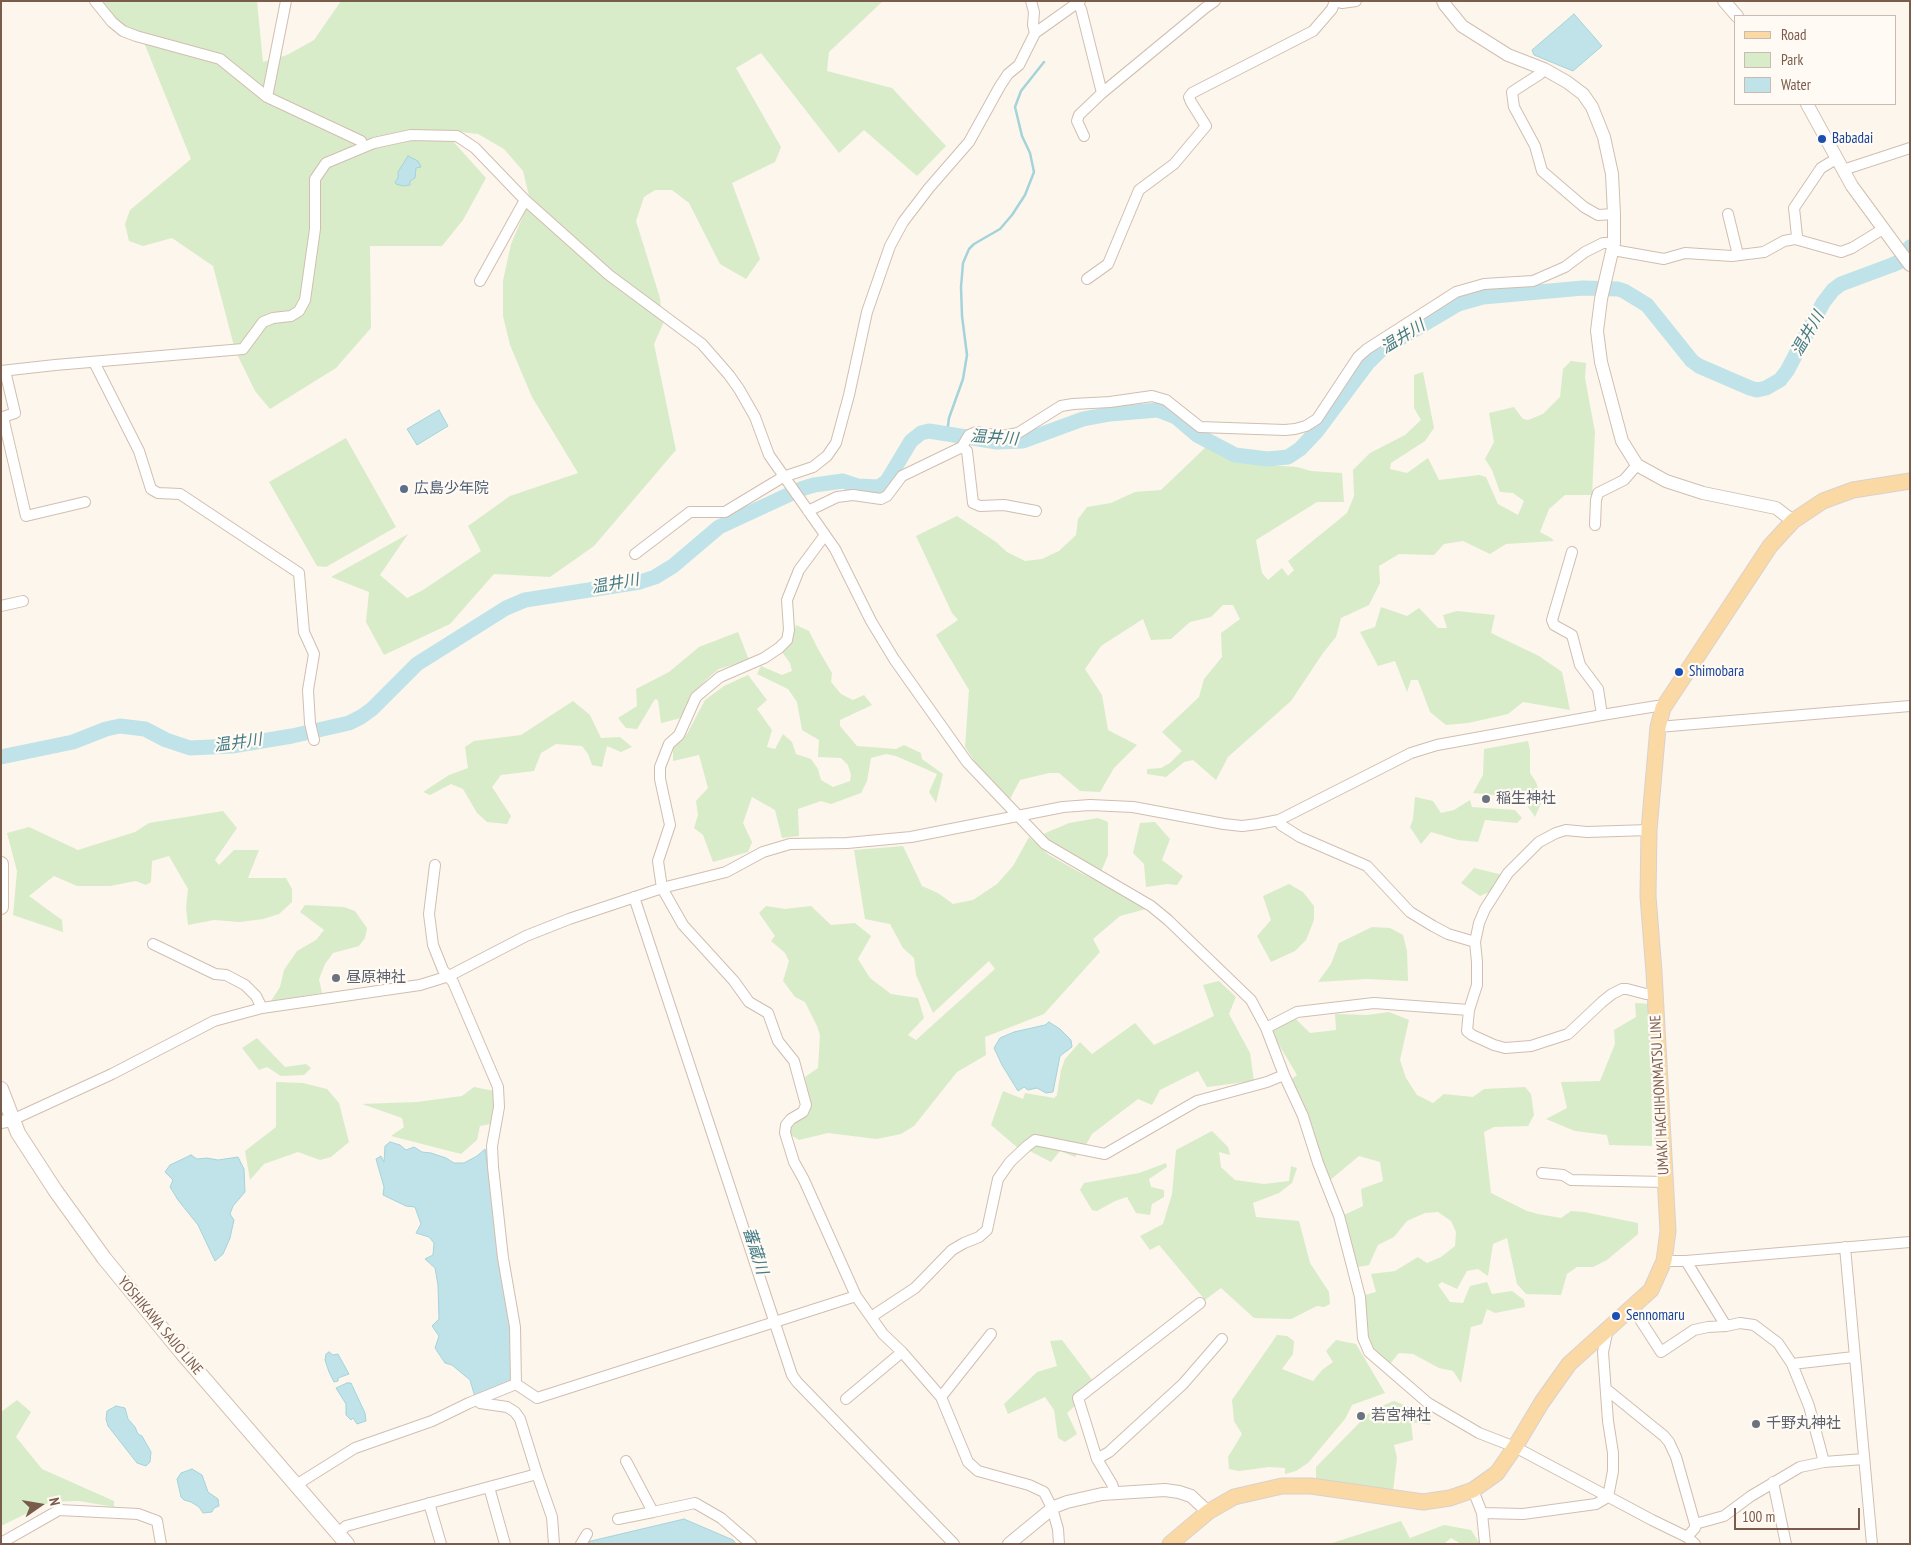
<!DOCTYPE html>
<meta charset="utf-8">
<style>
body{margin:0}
#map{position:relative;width:1911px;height:1545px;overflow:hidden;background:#fdf6ec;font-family:"PT Sans Narrow",sans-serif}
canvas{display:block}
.frame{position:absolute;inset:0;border:2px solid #7a5c4d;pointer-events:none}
.legend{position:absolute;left:1734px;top:15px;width:162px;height:90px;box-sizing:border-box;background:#fffaf3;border:1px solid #cabbb1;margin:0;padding:6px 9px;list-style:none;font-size:15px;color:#7a5c4d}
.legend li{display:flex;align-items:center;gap:10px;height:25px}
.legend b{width:25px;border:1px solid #cabbb1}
.north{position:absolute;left:15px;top:1480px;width:50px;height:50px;-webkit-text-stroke:4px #fffaf3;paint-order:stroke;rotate:77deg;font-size:14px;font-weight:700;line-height:20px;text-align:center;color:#7a5c4d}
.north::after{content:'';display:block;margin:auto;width:18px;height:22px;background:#7a5c4d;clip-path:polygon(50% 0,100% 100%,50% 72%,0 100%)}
.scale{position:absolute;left:1734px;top:1508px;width:126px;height:22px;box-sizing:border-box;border:2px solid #7a5c4d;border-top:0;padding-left:6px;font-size:15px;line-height:18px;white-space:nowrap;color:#7a5c4d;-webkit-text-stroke:4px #fffaf3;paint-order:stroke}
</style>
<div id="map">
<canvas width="1911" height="1545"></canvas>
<div class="frame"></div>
<ul class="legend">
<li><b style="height:6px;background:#fbd9a5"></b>Road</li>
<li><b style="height:14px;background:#d8ecc9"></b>Park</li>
<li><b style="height:14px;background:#bfe3e8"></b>Water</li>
</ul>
<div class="north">N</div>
<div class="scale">100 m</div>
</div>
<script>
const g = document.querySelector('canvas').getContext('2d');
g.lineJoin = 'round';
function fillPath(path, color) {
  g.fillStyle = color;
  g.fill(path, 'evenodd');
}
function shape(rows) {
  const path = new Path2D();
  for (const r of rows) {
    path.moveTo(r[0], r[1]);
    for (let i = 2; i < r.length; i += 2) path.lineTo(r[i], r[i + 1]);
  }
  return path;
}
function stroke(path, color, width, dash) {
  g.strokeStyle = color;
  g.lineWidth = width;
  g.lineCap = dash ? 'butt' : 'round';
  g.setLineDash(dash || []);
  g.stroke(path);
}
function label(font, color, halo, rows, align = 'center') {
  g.font = font + ' "PT Sans Narrow","Noto Sans JP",sans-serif';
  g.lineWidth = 4.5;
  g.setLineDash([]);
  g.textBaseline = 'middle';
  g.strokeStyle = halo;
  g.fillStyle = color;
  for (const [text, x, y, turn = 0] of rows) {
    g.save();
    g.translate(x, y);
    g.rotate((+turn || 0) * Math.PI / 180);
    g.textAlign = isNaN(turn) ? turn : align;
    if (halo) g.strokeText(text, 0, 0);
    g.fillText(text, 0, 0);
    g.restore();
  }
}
const green = shape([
 [95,1,257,1,263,62,287,55,314,40,341,1,883,1,829,52,827,71,892,88,946,146,917,176,864,130,839,153,761,53,736,68,781,147,775,162,732,183,760,259,746,279,720,264,689,203,672,190,655,190,644,197,636,221,660,298,663,324,654,344,676,450,594,546,550,577,494,574,450,624,384,655,366,622,369,592,331,577,408,534,380,575,407,598,423,590,481,551,468,526,510,496,578,473,532,397,510,345,503,316,503,281,511,244,530,200,523,171,504,149,478,134,443,130,486,178,463,220,442,246,370,246,371,328,336,368,270,409,255,391,235,350,213,266,172,238,143,246,129,241,125,224,130,210,191,159,143,40,116,25],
 [1571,361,1586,363,1585,378,1595,432,1592,495,1565,495,1549,509,1540,532,1551,538,1554,541,1506,544,1490,554,1463,541,1444,544,1434,555,1399,554,1379,566,1380,583,1369,605,1341,618,1336,637,1323,653,1291,701,1228,757,1216,780,1193,760,1184,762,1166,777,1147,774,1147,769,1161,768,1170,763,1182,751,1162,732,1199,697,1204,679,1222,657,1221,633,1240,619,1233,605,1223,605,1211,617,1190,622,1171,639,1151,640,1143,619,1101,646,1085,669,1102,695,1108,730,1137,745,1114,768,1100,792,1080,791,1059,773,1049,773,1020,780,1010,799,981,771,965,747,969,690,936,635,958,620,952,613,916,536,957,516,996,542,1007,552,1025,561,1042,559,1059,551,1076,535,1078,519,1087,507,1111,503,1135,492,1161,490,1207,446,1221,455,1253,464,1297,467,1311,471,1342,473,1344,502,1317,502,1256,540,1262,573,1268,580,1282,568,1288,576,1294,570,1288,561,1347,513,1354,496,1353,470,1370,453,1405,435,1421,420,1414,408,1414,375,1423,372,1434,428,1425,441,1391,463,1390,469,1407,473,1428,458,1439,480,1479,475,1486,477,1498,504,1518,515,1524,501,1513,493,1500,492,1492,470,1485,459,1494,442,1489,413,1514,407,1523,419,1528,420,1543,414,1560,397,1563,369],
 [346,438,396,527,326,567,317,566,269,482],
 [1381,607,1407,616,1419,608,1438,628,1447,628,1443,615,1457,611,1495,615,1491,633,1539,656,1562,672,1570,710,1523,702,1508,714,1468,723,1446,725,1430,712,1418,680,1411,680,1407,692,1395,661,1378,666,1360,632,1375,627],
 [796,625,809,631,818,649,832,673,831,682,841,694,853,700,864,695,872,705,840,720,840,726,857,746,896,749,904,745,921,753,922,759,943,774,936,803,929,792,937,774,896,756,886,754,871,758,867,781,861,793,831,804,821,801,798,809,799,836,782,838,775,810,752,797,743,823,752,842,748,852,713,862,703,835,694,828,698,815,696,801,708,788,699,755,673,761,673,747,687,734,705,700,724,686,748,675,767,700,757,709,772,730,767,747,775,749,783,734,792,742,796,754,811,759,818,769,821,780,833,787,850,781,851,775,848,765,841,758,818,757,819,740,802,730,797,702,788,689,757,674,761,666,782,675,792,671,790,663,782,652,792,641],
 [738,632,749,660,719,669,707,679,694,693,681,718,661,723,658,700,655,699,637,729,626,728,618,718,637,706,636,689,669,672,699,647],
 [573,701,590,715,601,738,620,737,632,747,621,752,607,746,602,767,592,765,588,754,582,746,556,744,541,753,534,771,501,775,492,787,511,816,507,824,487,822,477,813,463,789,451,784,430,795,423,792,449,775,468,768,465,747,474,741,521,735],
 [1528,741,1530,750,1530,773,1536,782,1542,801,1535,817,1524,801,1512,797,1473,793,1483,775,1484,749],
 [1415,797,1433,801,1441,813,1454,810,1470,800,1472,807,1515,810,1522,818,1517,823,1485,820,1478,842,1458,840,1431,832,1421,844,1410,827,1413,819],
 [223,811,237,828,215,860,219,865,234,850,259,850,248,878,286,878,292,889,292,902,279,914,263,919,240,922,214,920,188,925,186,907,188,889,169,856,152,861,151,882,146,885,136,881,110,886,77,886,54,876,29,896,62,920,63,932,13,915,17,871,7,833,29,827,78,850,135,832,149,823],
 [1098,818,1108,822,1108,855,1100,874,1057,849,1041,835,1069,823],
 [1155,822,1170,839,1162,860,1183,876,1177,885,1167,884,1146,887,1144,864,1133,853,1140,823],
 [1029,837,1049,855,1081,873,1135,899,1146,909,1120,916,1093,939,1100,952,1044,1014,985,1037,986,1055,957,1072,914,1126,901,1134,877,1139,828,1133,799,1140,788,1133,793,1123,811,1105,805,1077,818,1068,820,1035,817,1026,805,1002,795,997,783,981,789,961,785,953,771,941,775,936,759,913,766,906,785,909,811,906,831,925,855,923,871,936,858,959,870,978,891,994,918,998,924,1018,908,1035,916,1040,995,969,989,961,933,1013,916,975,914,958,903,948,890,924,865,919,854,850,903,846,922,886,938,893,953,904,973,900,997,884,1013,866],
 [1474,868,1503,875,1492,891,1480,896,1461,883],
 [1289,884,1303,892,1314,906,1314,920,1306,940,1295,951,1271,962,1257,936,1271,920,1263,896],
 [305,905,344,907,355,911,367,928,365,938,359,946,333,953,325,964,319,979,322,993,271,1001,280,987,284,970,297,951,316,940,324,930,300,912],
 [1372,927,1390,928,1403,935,1407,951,1408,981,1367,979,1318,982,1331,964,1339,943],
 [1219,981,1236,997,1229,1014,1250,1053,1254,1081,1207,1087,1198,1071,1160,1090,1152,1105,1138,1099,1092,1134,1084,1148,1034,1138,1018,1148,991,1125,1003,1091,1023,1099,1025,1093,1054,1098,1057,1095,1061,1070,1065,1059,1080,1042,1092,1054,1135,1023,1154,1045,1214,1016,1203,985],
 [1635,1003,1651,1004,1652,1146,1609,1145,1607,1135,1575,1131,1546,1119,1567,1108,1561,1082,1600,1081,1615,1044,1614,1030,1636,1017],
 [1389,1012,1409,1020,1400,1060,1406,1078,1417,1095,1433,1103,1444,1094,1473,1097,1484,1089,1525,1087,1531,1094,1534,1115,1528,1126,1494,1127,1484,1132,1491,1193,1527,1211,1538,1214,1561,1218,1571,1211,1584,1212,1638,1223,1638,1234,1607,1260,1593,1267,1577,1267,1567,1274,1561,1295,1526,1294,1517,1284,1507,1238,1493,1244,1488,1276,1478,1269,1467,1271,1457,1289,1442,1282,1438,1285,1450,1302,1463,1303,1470,1286,1487,1282,1492,1294,1512,1291,1524,1300,1525,1307,1495,1313,1487,1309,1482,1324,1471,1327,1461,1383,1453,1371,1439,1368,1413,1354,1399,1353,1389,1365,1373,1351,1366,1336,1361,1296,1376,1292,1371,1274,1395,1271,1418,1257,1427,1263,1441,1257,1455,1246,1456,1232,1451,1221,1438,1212,1425,1213,1407,1221,1394,1237,1378,1245,1369,1265,1358,1267,1344,1215,1363,1206,1361,1189,1383,1181,1380,1162,1359,1156,1329,1181,1290,1080,1297,1075,1279,1045,1273,1030,1295,1018,1310,1033,1336,1030,1335,1014,1367,1015],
 [257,1038,285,1067,306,1064,311,1068,304,1075,281,1076,267,1067,259,1070,242,1048],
 [276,1082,303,1083,327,1089,339,1103,349,1142,331,1157,320,1160,298,1152,264,1164,250,1180,245,1151,276,1127],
 [474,1087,494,1091,494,1109,490,1124,480,1126,477,1140,461,1154,391,1136,404,1127,402,1118,362,1104,417,1102,462,1096],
 [1212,1131,1228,1147,1230,1155,1219,1152,1221,1167,1235,1180,1264,1184,1289,1181,1291,1166,1297,1168,1292,1183,1279,1193,1253,1203,1256,1217,1299,1221,1310,1263,1329,1292,1330,1304,1324,1307,1317,1306,1291,1319,1254,1318,1221,1288,1205,1300,1159,1245,1150,1250,1140,1236,1163,1224,1172,1194,1176,1150],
 [1036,1142,1079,1151,1075,1157,1060,1151,1051,1162,1028,1150],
 [1166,1163,1167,1167,1149,1179,1151,1187,1164,1190,1164,1197,1152,1204,1150,1215,1136,1213,1127,1197,1115,1201,1097,1211,1092,1210,1080,1190,1084,1183,1139,1173],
 [1277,1335,1287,1336,1294,1341,1293,1354,1282,1369,1313,1381,1322,1370,1333,1362,1326,1351,1336,1340,1356,1344,1385,1393,1352,1405,1345,1419,1308,1463,1296,1471,1285,1474,1285,1468,1269,1467,1239,1471,1229,1469,1228,1457,1242,1434,1234,1421,1232,1400],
 [1062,1340,1093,1381,1077,1404,1067,1413,1077,1434,1065,1442,1058,1438,1054,1410,1045,1397,1008,1414,1004,1404,1037,1372,1057,1366,1050,1341],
 [17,1400,31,1412,16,1437,42,1469,114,1501,114,1507,79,1501,50,1502,1,1526,1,1412],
 [1394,1401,1431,1415,1430,1425,1411,1422,1413,1440,1394,1445,1397,1458,1393,1491,1316,1481,1316,1467,1372,1410],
 [1401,1521,1410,1538,1444,1525,1471,1530,1480,1544,1461,1544,1451,1538,1444,1544,1329,1544]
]);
const water = shape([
 [1574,14,1602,46,1573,71,1534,55,1532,50,1574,14],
 [408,156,418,161,421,167,416,168,415,178,410,181,410,185,403,186,396,184,395,182,398,178,398,172,408,156],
 [439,410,448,426,417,445,407,429,439,410],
 [1049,1022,1060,1029,1071,1040,1072,1047,1060,1056,1053,1092,1046,1093,1037,1088,1028,1090,1024,1087,1018,1091,1002,1065,994,1048,1000,1038,1014,1032,1045,1025,1049,1022],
 [390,1142,400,1145,406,1150,414,1147,422,1152,431,1153,446,1158,454,1163,464,1163,477,1156,485,1149,511,1335,513,1378,509,1382,475,1397,470,1380,452,1365,445,1363,435,1348,439,1336,432,1326,439,1319,438,1285,435,1268,425,1259,433,1255,434,1243,429,1237,416,1233,421,1224,415,1207,406,1206,383,1195,384,1187,376,1159,381,1156,384,1162,385,1146,390,1142],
 [191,1155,197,1159,207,1158,218,1160,238,1157,244,1169,245,1192,233,1206,230,1214,234,1220,230,1238,223,1254,215,1261,198,1225,178,1200,170,1187,173,1180,165,1172,170,1165,191,1155],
 [329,1352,333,1355,338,1354,349,1374,338,1378,338,1381,334,1382,329,1372,325,1360,326,1354,329,1352],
 [347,1383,351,1383,365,1413,366,1421,357,1424,353,1418,351,1420,346,1415,346,1404,336,1388,347,1383],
 [116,1406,125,1408,128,1419,135,1427,138,1434,142,1436,151,1452,150,1462,146,1466,137,1463,108,1426,106,1419,107,1411,116,1406],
 [192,1469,202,1475,208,1492,218,1499,219,1506,214,1508,212,1512,203,1513,199,1507,191,1502,184,1500,181,1497,177,1479,181,1473,192,1469],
 [684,1519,733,1540,736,1544,586,1544,587,1542,684,1519]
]);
const stream = shape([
 [947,433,949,418,963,379,967,355,962,316,961,287,963,263,969,249,974,244,1000,229,1012,215,1025,195,1034,172,1030,153,1022,136,1015,107,1021,91,1044,62]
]);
const river = shape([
 [1,757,73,742,106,729,120,726,145,729,166,740,190,748,232,746,292,736,349,723,361,717,372,709,417,664,506,608,525,600,640,582,655,577,673,566,719,527,801,489,814,485,843,481,858,486,879,487,887,481,911,441,921,433,929,431,997,442,1023,441,1083,419,1110,414,1158,410,1176,417,1197,435,1235,455,1268,459,1288,457,1300,449,1317,431,1367,364,1382,349,1458,304,1483,297,1583,288,1618,289,1624,291,1647,305,1692,361,1699,366,1750,388,1757,390,1766,388,1780,380,1787,371,1823,303,1833,290,1841,284,1892,265,1899,262,1910,247]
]);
const minor = shape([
 [95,1,112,22,123,31,136,36,220,59,267,97,361,141,363,147],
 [1031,1,1034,12,1033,25,1035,33],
 [1335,1,1342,3,1356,1],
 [1077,3,1081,9,1102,93,1205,8,1215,1],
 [1544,69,1540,74,1512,92,1514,107,1535,146,1542,171,1584,207,1598,215,1614,214],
 [267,97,286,1],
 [1084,136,1077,121,1079,115,1102,93],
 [1843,170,1910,148],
 [1728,214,1738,255],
 [1795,239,1841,252,1852,248,1883,229],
 [1613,250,1664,259,1685,253,1732,256,1764,252,1784,241,1795,239,1797,236,1794,208,1821,168,1836,159],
 [1087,279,1108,264,1139,190,1174,164,1206,126,1191,102,1189,97,1192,93,1313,31,1332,9,1335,1],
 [480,281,525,200],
 [94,362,139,451,151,489,158,493,180,494,299,573,304,632,314,654,308,690,310,723,314,740],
 [1,371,55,365,243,349,263,322,273,318,291,316,299,311,305,300,315,229,315,179,326,163,374,143,411,135,457,136,475,148,525,200,609,275,702,344,729,375,739,389,755,417,769,455,835,549,871,621,894,659,967,762,1045,844,1151,906,1168,920,1251,1000,1266,1028,1284,1075,1303,1116,1318,1163,1339,1216,1360,1297,1363,1338,1369,1352,1428,1403,1479,1433,1515,1447,1652,1520,1687,1537,1695,1544],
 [1,417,3,417,26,516,85,502],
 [3,417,15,413,5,371],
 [962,447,967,451,973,503,980,506,1004,505,1036,511],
 [808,511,837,497,853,495,881,499,887,496,902,476,962,447,969,435,976,432,1002,436,1018,433,1061,406,1073,404,1110,402,1152,396,1166,400,1200,427,1285,430,1295,429,1306,426,1317,419,1358,357,1367,349,1456,292,1484,284,1533,281,1565,267,1585,252,1603,243,1614,243],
 [1595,525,1596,500,1598,493,1624,480,1637,465],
 [825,535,799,570,787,600,789,630,787,640,779,648,764,658,720,677,696,697,679,735,669,744,660,767,660,779,670,825,658,861,662,888,683,925,734,981,749,1002,768,1013,778,1041,794,1061,806,1105,803,1112,791,1119,786,1125,785,1133,794,1162,804,1180,856,1296,883,1334,902,1352,941,1397,968,1462,978,1471,1029,1485,1044,1492,1052,1508,1058,1529,1059,1544],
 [1572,552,1552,620,1554,625,1572,635,1580,665,1598,689,1602,715],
 [635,554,690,512,725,512,783,477,813,467,827,456,836,443,849,395,867,312,890,246,903,222,929,188,969,142,1000,86,1008,74,1019,65,1035,33,1080,1],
 [1,606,23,601],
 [1658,727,1910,706],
 [1279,820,1281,825,1300,837,1367,866,1410,912,1433,926,1448,934,1475,942],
 [1649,830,1587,832,1566,830,1556,833,1539,842,1508,873,1485,909,1479,923,1475,942,1477,962,1477,985,1469,1010,1467,1031,1472,1035,1494,1045,1505,1048,1531,1046,1568,1034,1602,1002,1612,994,1622,989,1627,989,1646,994,1655,993],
 [435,865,429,914,433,945,443,970,453,982,498,1087,499,1107,492,1146,493,1167,503,1258,515,1327,516,1384],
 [634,897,792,1375,797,1382,954,1544],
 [153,944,215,974,226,975,245,985,256,996,262,1008],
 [1266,1028,1297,1012,1374,1003,1469,1010],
 [12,1120,112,1074,214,1021,262,1008,392,989,420,985,449,976,526,936,569,919,662,888,726,872,763,852,790,844,847,843,911,837,1063,807,1090,805,1133,807,1224,824,1242,826,1258,824,1279,820,1411,753,1437,745,1602,715,1657,706,1663,708],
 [1542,1173,1563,1175,1571,1180,1665,1182],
 [1845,1247,1872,1544],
 [1664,1261,1686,1261,1910,1242],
 [1686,1261,1726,1326,1740,1323,1754,1325,1778,1343,1792,1364,1809,1406,1824,1462],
 [1632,1307,1661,1352,1694,1330,1708,1327,1726,1326],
 [871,1317,915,1288,952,1250,964,1243,979,1237,987,1230,998,1179,1010,1162,1027,1146,1035,1140,1105,1154,1197,1101,1267,1082,1284,1075],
 [1792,1364,1854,1357],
 [516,1384,537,1398,856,1296],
 [1606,1389,1664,1436,1669,1442,1676,1457,1695,1524,1695,1528,1687,1537],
 [941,1397,991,1334],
 [846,1399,902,1352],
 [478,1400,480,1403,507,1407,515,1412,520,1419,537,1474],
 [1097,1459,1109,1452,1183,1384,1222,1339],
 [626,1461,653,1512,695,1503,721,1518,751,1544],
 [1773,1482,1786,1544],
 [296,1485,355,1448,432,1421,469,1403,516,1384],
 [489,1487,537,1474,552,1517,554,1544],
 [1473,1490,1482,1513,1485,1544],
 [1115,1493,1112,1484,1097,1459,1078,1398,1200,1303],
 [429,1503,441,1544],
 [1482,1513,1523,1514,1596,1504,1608,1497,1613,1471,1613,1453,1608,1421,1603,1352,1608,1329],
 [618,1519,653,1512],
 [1695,1524,1724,1516,1751,1496,1800,1467,1824,1462,1864,1459],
 [338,1533,346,1526,489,1487,505,1544],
 [1,1543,59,1510,138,1514,157,1521,161,1544],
 [581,1544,587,1534]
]);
const tertiary = shape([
 [1443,1,1445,5,1462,26,1508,55,1544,69,1567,82,1583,94,1592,107,1604,137,1612,174,1614,214,1614,243,1601,299,1597,331,1601,362,1622,441,1637,465,1666,481,1703,493,1776,508,1793,521],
 [1724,1,1737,16],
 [1807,104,1852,186,1910,265],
 [1,1122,12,1120],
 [1009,1544,1054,1507,1067,1502,1102,1494,1165,1490,1179,1492,1191,1496,1208,1512]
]);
const secondary = shape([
 [1,864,1,907],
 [1,1089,18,1133,55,1190,104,1258,182,1353,347,1544]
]);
const primary = shape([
 [1170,1544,1208,1512,1234,1497,1282,1486,1311,1486,1423,1502,1450,1498,1473,1490,1497,1473,1515,1447,1542,1402,1569,1364,1651,1290,1664,1261,1668,1231,1654,972,1648,896,1649,830,1658,727,1663,708,1770,546,1793,521,1823,501,1853,490,1910,481]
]);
const markers = [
 [1822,139,5,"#1a4fb4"],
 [404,489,5,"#5c6f8a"],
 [1679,672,5,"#1a4fb4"],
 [1486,799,5,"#6b7280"],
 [336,978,5,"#6b7280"],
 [1616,1316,5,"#1a4fb4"],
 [1361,1416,5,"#6b7280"],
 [1756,1424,5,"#6b7280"]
];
const transitNames = [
 ["Babadai",1832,139],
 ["Shimobara",1689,672],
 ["Sennomaru",1626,1316]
];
const serviceNames = [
 ["広島少年院",414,489]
];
const worshipNames = [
 ["稲生神社",1496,799],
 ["昼原神社",346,978],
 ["若宮神社",1371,1416],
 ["千野丸神社",1766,1424]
];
const streetNames = [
 ["UMAKI HACHIHONMATSU LINE",1660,1095,-93],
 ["YOSHIKAWA SAIJO LINE",160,1326,50]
];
const waterNames = [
 ["温井川",1808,334,-60],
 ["温井川",1403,337,-32],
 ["温井川",994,438,4],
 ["温井川",615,584,-10],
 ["温井川",238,743,-8],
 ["蕃蔵川",755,1251,72]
];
fillPath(green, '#d8ecc9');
fillPath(water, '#bfe3e8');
stroke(water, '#a5d3da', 1);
stroke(stream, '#a5d3da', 2.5);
stroke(river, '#bfe3e8', 15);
stroke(minor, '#d1beb0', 12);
stroke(tertiary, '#d1beb0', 14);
stroke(secondary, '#d6c0b0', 16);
stroke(primary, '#dad1cd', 17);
stroke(minor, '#fff', 10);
stroke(tertiary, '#fff', 12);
stroke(secondary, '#fff', 14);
stroke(primary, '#fbd9a5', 15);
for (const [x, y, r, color] of markers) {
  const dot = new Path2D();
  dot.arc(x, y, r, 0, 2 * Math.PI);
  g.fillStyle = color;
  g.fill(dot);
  stroke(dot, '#fffaf3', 2);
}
label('15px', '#164399', '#fffaf3', transitNames, 'left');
label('15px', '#4e5e75', '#fffaf3', serviceNames, 'left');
label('15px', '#5b616d', '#fffaf3', worshipNames, 'left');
label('15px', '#7a5c4d', '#fffaf3', streetNames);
label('italic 16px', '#437c86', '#fffaf3', waterNames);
</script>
